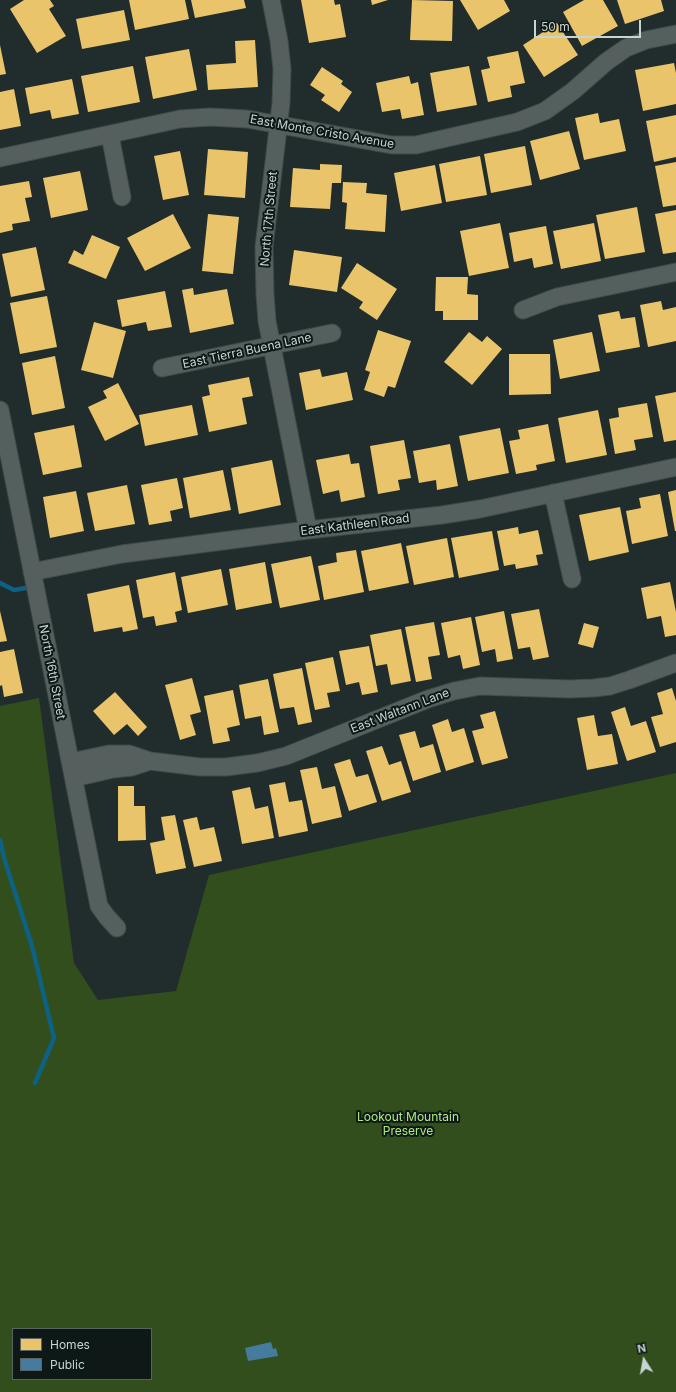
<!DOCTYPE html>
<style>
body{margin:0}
#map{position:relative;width:676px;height:1392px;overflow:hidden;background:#212d2c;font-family:Inter,sans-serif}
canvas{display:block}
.legend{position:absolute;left:12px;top:1328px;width:140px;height:52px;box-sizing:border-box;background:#0e1816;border:1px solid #586461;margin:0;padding:5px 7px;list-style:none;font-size:12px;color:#c7d5d2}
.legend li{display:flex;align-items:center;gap:8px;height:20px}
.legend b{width:20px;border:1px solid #586461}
.north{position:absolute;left:624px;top:1340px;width:40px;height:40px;-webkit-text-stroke:3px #0e1816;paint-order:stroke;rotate:349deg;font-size:11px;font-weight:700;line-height:16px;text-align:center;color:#c7d5d2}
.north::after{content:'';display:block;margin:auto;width:14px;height:18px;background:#c7d5d2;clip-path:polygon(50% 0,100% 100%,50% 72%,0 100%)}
.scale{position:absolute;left:534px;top:20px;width:107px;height:18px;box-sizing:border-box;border:2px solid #c7d5d2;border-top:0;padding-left:5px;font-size:12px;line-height:14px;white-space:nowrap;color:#c7d5d2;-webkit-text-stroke:3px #0e1816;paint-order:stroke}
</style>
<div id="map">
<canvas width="676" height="1392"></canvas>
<ul class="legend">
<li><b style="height:11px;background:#e9c46a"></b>Homes</li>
<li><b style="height:11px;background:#457b9d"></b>Public</li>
</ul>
<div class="north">N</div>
<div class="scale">50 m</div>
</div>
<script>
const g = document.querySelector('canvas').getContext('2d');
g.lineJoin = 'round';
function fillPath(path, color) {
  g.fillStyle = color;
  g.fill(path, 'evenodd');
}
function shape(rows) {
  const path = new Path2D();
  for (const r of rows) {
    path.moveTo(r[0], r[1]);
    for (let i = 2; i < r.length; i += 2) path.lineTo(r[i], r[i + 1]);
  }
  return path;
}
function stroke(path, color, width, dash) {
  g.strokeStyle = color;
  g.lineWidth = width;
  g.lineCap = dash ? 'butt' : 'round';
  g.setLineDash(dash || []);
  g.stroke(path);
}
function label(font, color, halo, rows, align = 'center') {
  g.font = font + ' Inter,sans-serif';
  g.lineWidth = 4;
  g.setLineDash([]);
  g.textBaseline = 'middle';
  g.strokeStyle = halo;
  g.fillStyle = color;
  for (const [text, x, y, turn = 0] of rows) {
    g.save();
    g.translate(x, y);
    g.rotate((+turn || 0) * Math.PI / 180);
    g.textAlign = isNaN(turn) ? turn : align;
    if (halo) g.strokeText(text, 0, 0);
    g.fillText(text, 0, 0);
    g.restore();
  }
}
const green = shape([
 [39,698,74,963,98,1000,176,991,209,875,676,773,676,1392,0,1392,0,706],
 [13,1329,151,1329,151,1379,13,1379]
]);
const homes = shape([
 [24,0,50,0,54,6,49,9,66,36,37,53,10,9],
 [129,0,185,0,189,19,135,30],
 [191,0,244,0,246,8,195,18],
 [301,0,334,0,335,5,340,4,346,37,309,43],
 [371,0,388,0,372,5],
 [412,0,453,1,452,41,410,40],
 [460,0,504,0,510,11,478,30],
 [584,0,603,0,618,26,582,46,563,12],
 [617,0,661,0,664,11,625,24],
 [124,10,130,40,82,49,76,19],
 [557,23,578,55,544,77,523,45],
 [255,40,258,87,208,90,206,65,236,63,235,41],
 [0,45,6,74,0,75],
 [189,49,197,90,153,99,145,57],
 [518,51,525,83,510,86,512,97,488,102,481,70,490,68,487,57],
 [674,63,676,73,676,104,643,111,635,70],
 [133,66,140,102,88,112,81,76],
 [469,66,477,105,437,112,430,73],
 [322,67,343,81,341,84,352,92,339,112,321,100,325,95,310,85],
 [409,76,411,84,418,82,424,115,402,119,400,109,382,112,376,83],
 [72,79,79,114,52,119,50,110,30,114,25,88],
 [14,89,21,126,0,130,0,92],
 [598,113,600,123,619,119,626,151,584,160,575,118],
 [676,115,676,157,654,162,646,121],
 [569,131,580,169,540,180,530,141],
 [525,146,532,185,491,193,484,154],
 [208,149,248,152,245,198,204,195],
 [180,151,189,195,163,200,154,156],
 [480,156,487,195,446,202,439,164],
 [676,162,676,205,663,207,655,166],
 [320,164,342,165,341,183,332,183,330,209,290,207,293,168,320,170],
 [435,165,442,203,401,211,394,173],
 [80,171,88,210,51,218,43,178],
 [29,181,32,197,25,198,30,221,12,224,13,230,0,233,0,186],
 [343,182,367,183,366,193,387,195,385,232,345,229,347,203,342,202],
 [637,207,645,252,605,259,596,215],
 [676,210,676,252,663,254,655,214],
 [173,214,191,248,145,271,127,238],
 [208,214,239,217,233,274,202,271],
 [500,223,509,268,469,276,460,231],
 [594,223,601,261,561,269,553,231],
 [546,226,553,264,534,268,532,258,514,262,509,233],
 [92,235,120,247,106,279,68,263,74,250,83,255],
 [36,247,45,290,11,297,2,254],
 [294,250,342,257,337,292,289,285],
 [357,263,397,289,377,320,359,308,363,302,341,288],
 [436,277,468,277,467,294,478,295,478,320,443,320,443,311,435,311],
 [193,288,194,295,227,289,234,324,190,333,182,290],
 [165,291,172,327,148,331,146,322,122,327,117,300],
 [47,296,57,347,20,354,10,303],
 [661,301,663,310,676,307,676,341,648,347,640,305],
 [619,311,621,319,635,317,640,347,606,353,598,315],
 [94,322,126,331,113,378,81,370],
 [378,330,411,341,395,388,388,386,384,397,364,390,370,372,365,370],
 [469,332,482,342,487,336,502,349,472,385,444,362],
 [592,332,600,371,560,379,553,340],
 [509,354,550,354,551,394,509,395],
 [55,356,65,408,32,415,22,363],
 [320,369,322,377,347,372,353,400,306,410,299,373],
 [249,377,253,396,242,398,247,424,209,432,202,397,210,395,208,385],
 [118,383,139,424,105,441,88,407,107,398,103,391],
 [676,392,676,440,664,442,655,396],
 [647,403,653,437,634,440,636,450,615,454,609,419,619,417,618,408],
 [192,405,198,435,145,446,139,415],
 [598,410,607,455,566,463,558,418],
 [548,424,555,461,536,465,537,470,516,474,509,441,520,439,518,430],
 [74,425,82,467,43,475,34,433],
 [500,428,509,473,468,481,459,436],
 [404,440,411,478,398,480,400,490,378,494,370,446],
 [450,444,458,486,437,490,436,480,419,483,413,451],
 [349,454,351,464,359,463,365,497,341,502,339,490,323,494,316,460],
 [272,460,281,505,239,514,231,468],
 [223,470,231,510,190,518,183,478],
 [177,478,183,508,170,511,172,521,149,525,141,485],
 [127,485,135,524,95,531,87,493],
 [676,490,676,531,675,531,668,492],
 [76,491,84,531,50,538,43,497],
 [660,494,668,536,632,544,626,511,641,508,639,498],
 [620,507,629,552,589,561,579,515],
 [518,527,519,534,538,530,543,554,536,555,538,565,516,569,515,564,504,566,497,531],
 [492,531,499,570,459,578,451,538],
 [447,538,454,577,414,585,406,546],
 [401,543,409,583,369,591,361,551],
 [356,550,364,592,324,600,318,566,337,562,336,553],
 [311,556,320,600,280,608,271,564],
 [265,562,272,603,236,610,229,569],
 [221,569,228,605,188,613,181,577],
 [175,572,182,610,175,612,177,622,156,626,154,616,143,618,136,580],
 [670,582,676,612,676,635,665,637,661,616,647,619,641,588],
 [129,585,138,629,123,632,122,627,94,632,87,594],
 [539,609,549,657,533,660,530,647,518,649,511,614],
 [0,611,7,641,0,642],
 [504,611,513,659,497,662,495,649,482,652,475,617],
 [471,617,480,665,463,669,460,655,448,658,441,623],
 [434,622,440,655,428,657,432,679,416,682,405,627],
 [584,623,599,627,593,648,578,644],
 [401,629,411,681,391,685,387,664,376,666,370,635],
 [369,646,378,692,362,695,359,682,346,685,339,651],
 [14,649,23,693,4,697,2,685,0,686,0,652],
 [333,657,340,691,327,693,330,707,315,710,305,663],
 [302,668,312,722,298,725,294,707,280,709,273,674],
 [192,678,201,712,190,715,196,735,180,740,165,685],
 [268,679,279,732,264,735,261,716,245,719,239,685],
 [672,688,676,701,676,742,660,747,651,717,663,714,657,693],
 [233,690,240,725,227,728,230,741,213,744,204,696],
 [115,692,147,727,138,736,127,724,114,735,93,711],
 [625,707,631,726,646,721,656,752,627,761,611,712],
 [495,711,508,758,482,765,472,731,484,728,480,715],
 [594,715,598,736,612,734,618,764,587,770,577,718],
 [448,719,452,732,464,728,474,762,446,771,432,725],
 [415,731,420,748,433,744,441,772,413,781,399,735],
 [382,746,389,765,401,761,411,792,382,801,366,751],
 [350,759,356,777,368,774,377,802,349,811,334,764],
 [317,767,322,789,335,786,342,817,312,824,300,770],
 [285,782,289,802,302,800,308,831,279,837,269,785],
 [118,786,134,786,134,806,145,806,146,840,118,841],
 [250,787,255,809,268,806,274,838,242,844,232,791],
 [175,815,186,868,156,874,150,843,165,840,161,817],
 [197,817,200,830,214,827,222,861,194,867,183,820]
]);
const public = shape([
 [271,1342,273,1349,276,1348,278,1356,248,1361,245,1348]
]);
const stream = shape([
 [0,583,14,590,31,587],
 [0,840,4,858,32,946,54,1038,35,1083]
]);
const minor = shape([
 [271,0,279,41,282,69,281,103,264,247,265,294,267,321,308,530],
 [110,135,122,197],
 [0,158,180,119,210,117,247,119,392,145,416,145,517,122,545,111,573,91,606,62,626,48,646,40,676,34],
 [523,310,557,297,676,272],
 [162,368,332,333],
 [0,410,99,906,107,917,117,928],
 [553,493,572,579],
 [32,572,122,554,308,530,442,515,480,509,676,467],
 [71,762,109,754,129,754,150,761,200,767,226,767,257,763,286,756,428,699,454,691,480,686,569,689,594,688,610,686,629,680,676,663],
 [74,778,113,769,132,767,150,761]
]);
const streetNames = [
 ["East Monte Cristo Avenue",322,132,10],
 ["North 17th Street",269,219,-85],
 ["East Tierra Buena Lane",247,351,-12],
 ["East Kathleen Road",355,525,-7],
 ["North 16th Street",52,672,79],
 ["East Waltann Lane",400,711,-21]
];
const parkNames = [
 ["Lookout Mountain",408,1117],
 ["Preserve",408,1131]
];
fillPath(green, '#324e1d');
fillPath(homes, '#e9c46a');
fillPath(public, '#457b9d');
stroke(stream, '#0d6284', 4.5);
stroke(minor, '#3f4b48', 19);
stroke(minor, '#555f5e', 17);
label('12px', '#c7d5d2', '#0e1816', streetNames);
label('12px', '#afeb7f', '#0e1816', parkNames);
</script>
